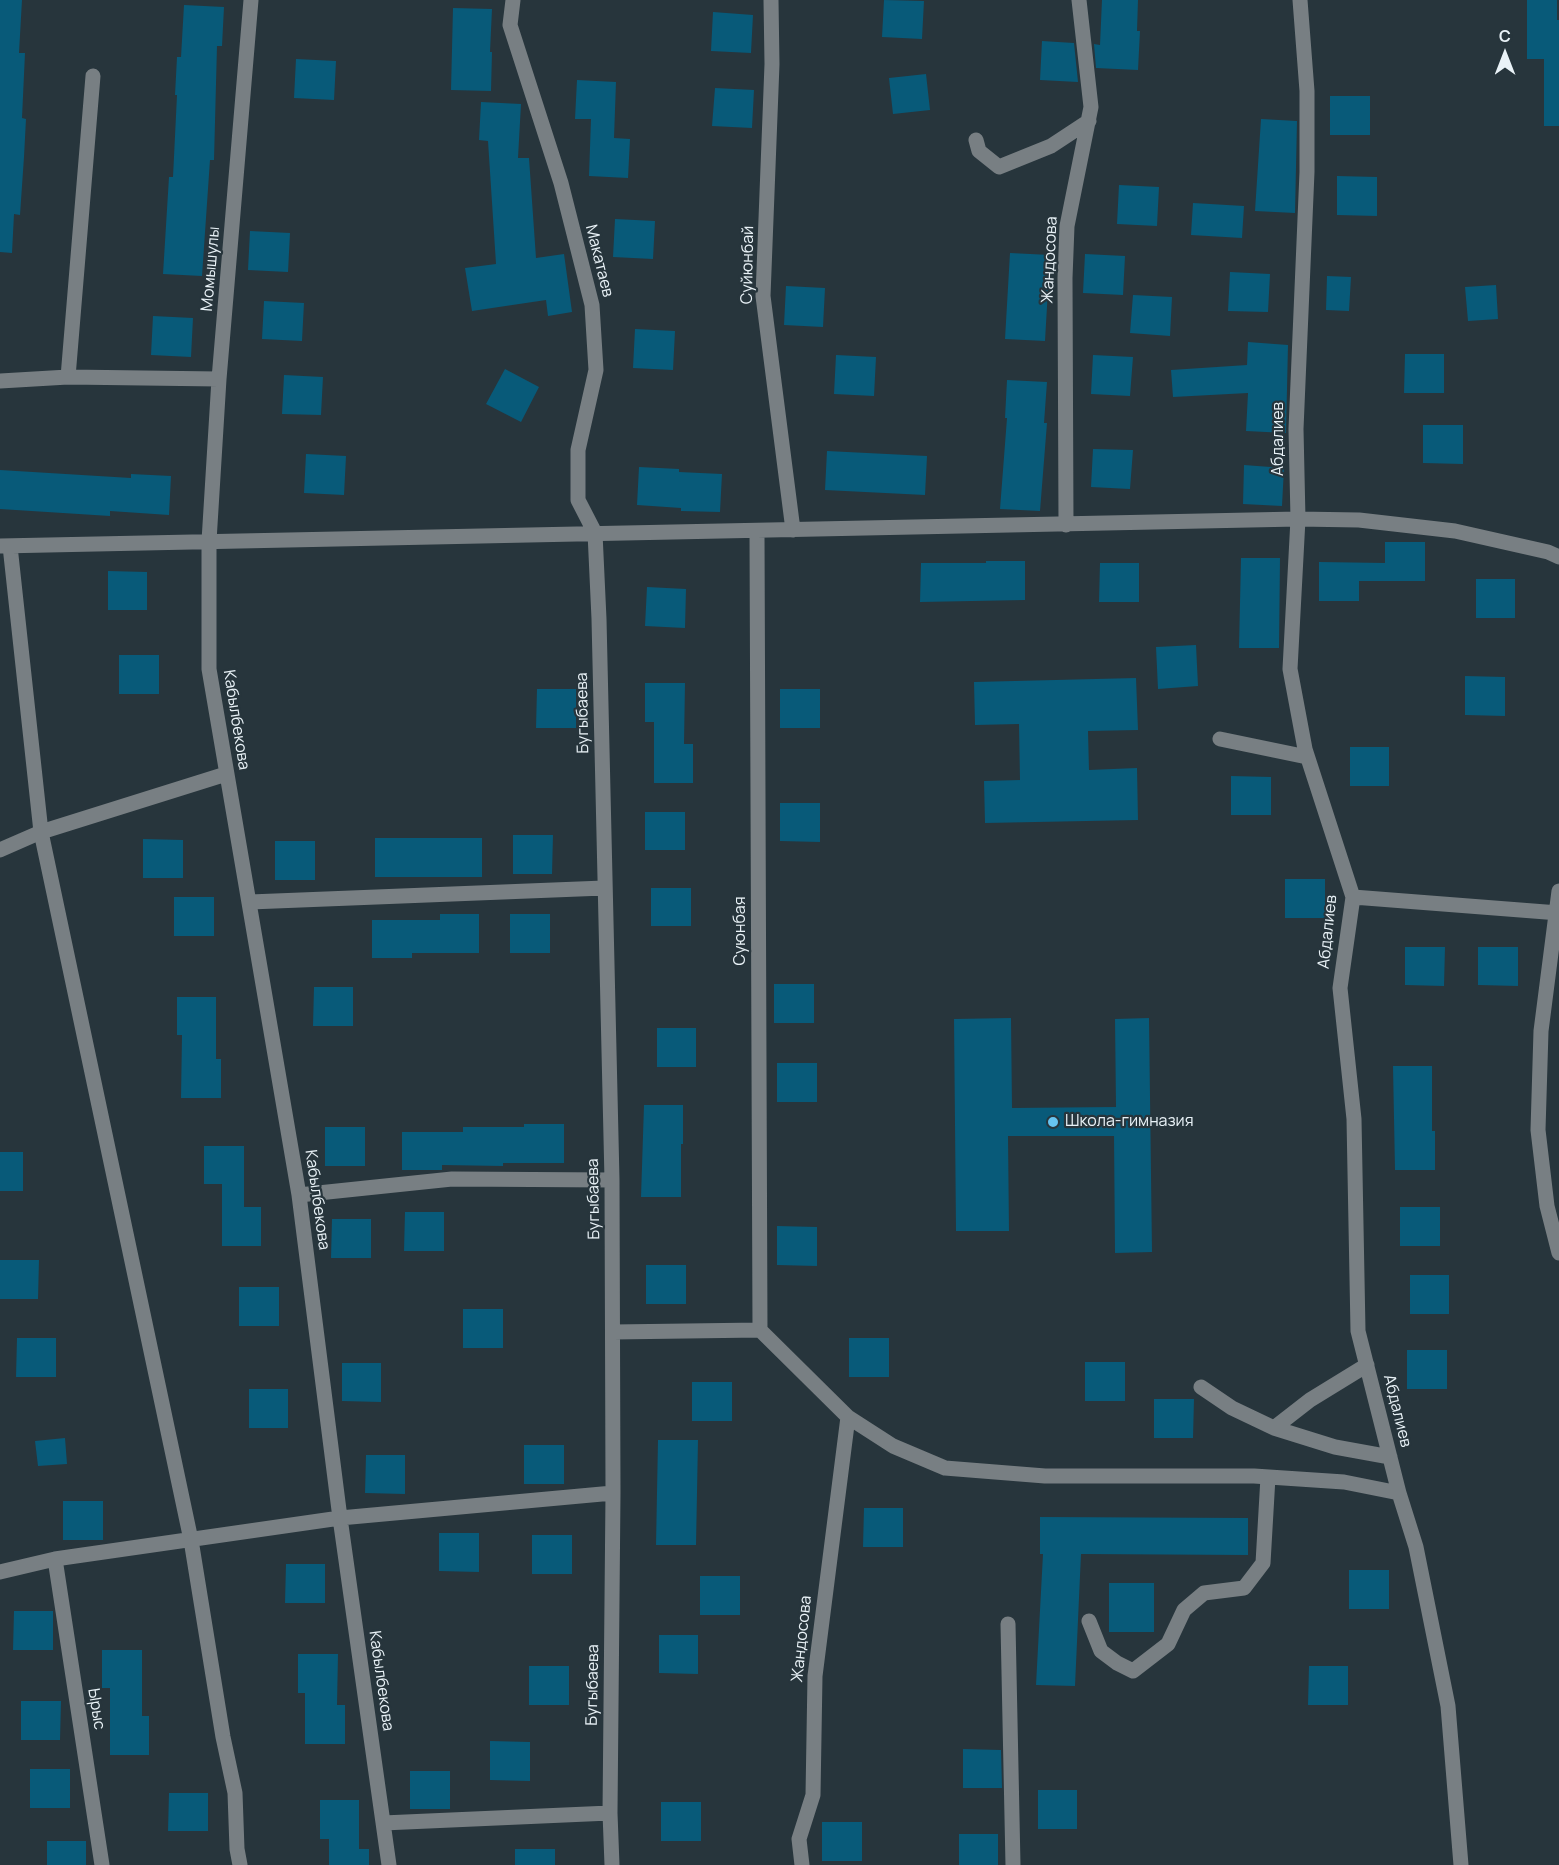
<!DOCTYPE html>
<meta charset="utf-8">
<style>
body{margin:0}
#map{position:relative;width:1559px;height:1865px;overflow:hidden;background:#27353c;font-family:Manrope,sans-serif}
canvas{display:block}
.north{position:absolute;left:1475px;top:24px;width:60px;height:60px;-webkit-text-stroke:4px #27353c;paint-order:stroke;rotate:0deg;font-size:16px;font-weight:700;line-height:24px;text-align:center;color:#e9f2f7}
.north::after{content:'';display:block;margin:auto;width:21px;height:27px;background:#e9f2f7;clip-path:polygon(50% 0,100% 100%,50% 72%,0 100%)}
</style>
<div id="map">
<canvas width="1559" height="1865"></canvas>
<div class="north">С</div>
</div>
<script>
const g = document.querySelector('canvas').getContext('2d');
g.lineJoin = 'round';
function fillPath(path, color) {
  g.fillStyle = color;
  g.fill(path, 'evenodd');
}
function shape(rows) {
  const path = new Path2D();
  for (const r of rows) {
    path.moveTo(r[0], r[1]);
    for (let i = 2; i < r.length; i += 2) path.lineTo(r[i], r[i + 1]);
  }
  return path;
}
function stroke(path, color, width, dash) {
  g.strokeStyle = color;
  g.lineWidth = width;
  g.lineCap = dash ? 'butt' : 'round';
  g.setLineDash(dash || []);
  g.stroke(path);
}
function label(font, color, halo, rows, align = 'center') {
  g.font = font + ' Manrope,sans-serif';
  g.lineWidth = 4.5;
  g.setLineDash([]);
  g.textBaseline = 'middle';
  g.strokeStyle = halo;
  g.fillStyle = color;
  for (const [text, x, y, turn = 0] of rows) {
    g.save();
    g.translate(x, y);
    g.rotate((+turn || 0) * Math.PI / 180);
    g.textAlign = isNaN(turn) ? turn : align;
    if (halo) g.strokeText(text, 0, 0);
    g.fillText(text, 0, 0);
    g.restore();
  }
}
const building = shape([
 [0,0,22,0,19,53,25,53,22,118,26,119,24,157,20,215,14,214,12,253,0,252],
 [884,0,924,1,922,39,882,37],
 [1102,0,1138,0,1137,31,1140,31,1138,70,1096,68,1094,44,1100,45],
 [1527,0,1557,0,1557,20,1559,20,1559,126,1544,126,1544,59,1527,59],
 [184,5,224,7,222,46,217,46,214,160,210,160,202,276,163,274,169,177,173,177,177,95,175,95,177,57,181,57],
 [453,8,492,9,490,52,492,52,491,91,451,90],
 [713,12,753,15,751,53,711,51],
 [1042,41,1074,43,1078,82,1040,80],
 [296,59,336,61,334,100,294,98],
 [926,74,930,110,893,114,889,78],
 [577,80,616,82,614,138,630,139,628,178,589,176,591,119,575,119],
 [715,88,754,90,752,128,712,126],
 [1330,96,1370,96,1370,135,1330,135],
 [481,102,521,104,518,158,529,158,536,258,564,254,572,312,548,316,546,300,472,311,465,268,496,264,488,141,479,140],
 [1261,119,1297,121,1295,213,1255,211],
 [1337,176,1377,177,1377,216,1337,215],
 [1119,185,1159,187,1157,226,1117,224],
 [1193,203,1244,206,1242,238,1191,235],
 [615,219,655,221,653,259,613,257],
 [250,231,290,233,288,272,248,270],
 [1010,253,1050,255,1045,341,1005,339],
 [1085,254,1125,256,1123,295,1083,293],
 [1230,272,1270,274,1268,312,1228,311],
 [1327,276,1351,277,1349,311,1326,310],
 [1496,285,1498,319,1468,321,1465,287],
 [786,286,825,288,823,327,784,325],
 [1133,295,1172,297,1170,336,1130,333],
 [264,301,304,303,302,341,262,339],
 [153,316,193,318,191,357,151,355],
 [635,329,675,331,673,370,633,368],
 [1248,342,1288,345,1286,433,1246,431,1248,393,1173,397,1171,370,1247,365],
 [1405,354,1444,354,1444,393,1404,393],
 [836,355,876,357,874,396,834,394],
 [1093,355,1133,357,1130,396,1091,394],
 [505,369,539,387,521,422,486,404],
 [284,375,323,377,321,415,282,414],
 [1007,380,1047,382,1044,423,1047,423,1040,511,1000,509,1007,418,1005,418],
 [1423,425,1463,425,1463,464,1423,463],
 [1093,449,1133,450,1130,489,1091,487],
 [827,451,927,456,925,495,825,490],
 [306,454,346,456,344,495,304,493],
 [1244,465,1284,468,1282,506,1243,504],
 [639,467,679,469,679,472,722,474,720,512,681,511,681,508,637,505],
 [0,470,131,478,131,474,171,476,169,515,110,511,110,516,0,509],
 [1385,542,1425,542,1425,581,1359,581,1359,601,1319,601,1319,562,1385,563],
 [1241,558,1280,558,1279,648,1239,648],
 [986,561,1025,561,1025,600,920,602,921,563,986,563],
 [1100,563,1139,563,1139,602,1099,602],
 [108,571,147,572,147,610,108,610],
 [1476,579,1515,579,1515,618,1476,618],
 [647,587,686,589,685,628,645,626],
 [1196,645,1198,686,1158,689,1156,647],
 [119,655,159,655,159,694,119,694],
 [1465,676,1505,677,1505,716,1465,715],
 [1136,678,1138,730,1088,731,1089,770,1137,768,1138,820,985,823,984,781,1020,780,1019,724,975,725,974,682],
 [645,683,685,683,684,744,693,744,693,783,654,783,654,722,645,722],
 [537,689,576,689,576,728,536,728],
 [780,689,820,689,820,728,780,728],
 [1350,747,1389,747,1389,786,1350,786],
 [1231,776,1271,777,1271,815,1231,815],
 [780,803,820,803,820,842,780,841],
 [645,812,685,812,685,850,645,850],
 [513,835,553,835,552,874,513,874],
 [375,838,482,838,482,877,375,877],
 [143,839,183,840,183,878,143,878],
 [275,841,315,841,315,880,275,880],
 [1285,879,1325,879,1325,918,1285,918],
 [651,888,691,888,691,926,651,926],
 [174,897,214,897,214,936,174,936],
 [440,914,479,914,479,953,412,953,412,958,372,958,372,920,440,920],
 [510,914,550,914,550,953,510,953],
 [1405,947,1445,947,1444,986,1405,985],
 [1478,947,1518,947,1518,986,1478,985],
 [774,984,814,984,814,1023,774,1023],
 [314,987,353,987,353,1026,313,1026],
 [177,997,216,997,216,1059,221,1059,221,1098,181,1098,182,1035,177,1035],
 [1011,1018,1012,1108,1116,1107,1115,1019,1149,1018,1152,1252,1115,1253,1114,1136,1008,1136,1009,1231,956,1231,954,1019],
 [657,1028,696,1028,696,1067,657,1067],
 [777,1063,817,1063,817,1102,777,1102],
 [1393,1066,1432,1066,1432,1131,1435,1131,1435,1170,1395,1170],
 [644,1105,683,1105,683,1144,681,1144,681,1197,641,1197],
 [524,1124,564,1124,564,1163,503,1163,503,1166,442,1165,442,1170,402,1170,402,1132,463,1132,463,1127,524,1127],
 [325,1127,365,1127,365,1166,325,1166],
 [204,1146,244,1146,244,1207,261,1207,261,1246,222,1246,222,1184,204,1184],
 [0,1152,23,1152,23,1191,0,1191],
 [1400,1207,1440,1207,1440,1246,1400,1246],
 [405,1212,444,1212,444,1251,404,1251],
 [332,1219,371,1219,371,1258,331,1258],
 [777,1226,817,1227,817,1266,777,1265],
 [0,1260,39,1260,38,1299,0,1299],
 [646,1265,686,1265,686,1304,646,1304],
 [1410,1275,1449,1275,1449,1314,1410,1314],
 [239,1287,279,1287,279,1326,239,1326],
 [463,1309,503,1309,503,1348,463,1348],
 [17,1338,56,1338,56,1377,16,1377],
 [849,1338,889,1338,889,1377,849,1377],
 [1407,1350,1447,1350,1447,1389,1407,1389],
 [1085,1362,1125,1362,1125,1401,1085,1401],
 [342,1363,381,1363,381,1402,342,1401],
 [692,1382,732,1382,732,1421,692,1421],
 [249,1389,288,1389,288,1428,249,1428],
 [1154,1399,1194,1399,1193,1438,1154,1438],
 [65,1438,67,1464,38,1466,35,1441],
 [658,1440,698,1440,696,1545,656,1545],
 [524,1445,564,1445,564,1484,524,1484],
 [366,1455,405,1455,405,1494,365,1493],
 [63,1501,103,1501,103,1540,63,1540],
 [864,1508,903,1508,903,1547,863,1547],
 [1040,1517,1248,1518,1248,1555,1081,1554,1075,1686,1036,1685,1043,1554,1040,1554],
 [439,1533,479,1533,479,1572,439,1571],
 [532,1535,572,1535,572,1574,532,1574],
 [286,1564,325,1564,325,1603,285,1603],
 [1349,1570,1389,1570,1389,1609,1349,1609],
 [700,1576,740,1576,740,1615,700,1615],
 [1109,1583,1154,1583,1154,1632,1109,1632],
 [14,1611,53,1611,53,1650,13,1650],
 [659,1635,698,1635,698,1674,659,1673],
 [102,1650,142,1650,142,1716,149,1716,149,1755,110,1755,110,1688,102,1688],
 [298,1654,338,1654,337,1705,345,1705,345,1744,305,1744,305,1693,298,1693],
 [529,1666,569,1666,569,1705,529,1705],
 [1309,1666,1348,1666,1348,1705,1308,1705],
 [21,1701,61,1701,60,1740,21,1740],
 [490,1741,530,1742,530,1781,490,1780],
 [963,1749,1001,1750,1002,1788,963,1788],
 [30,1769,70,1769,70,1808,30,1808],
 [410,1771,450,1771,450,1809,410,1809],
 [1038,1790,1077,1790,1077,1829,1038,1829],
 [169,1793,208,1793,208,1831,168,1831],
 [320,1800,359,1800,359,1849,369,1849,369,1865,329,1865,329,1839,320,1839],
 [661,1802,701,1802,701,1841,661,1841],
 [822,1822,862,1822,862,1861,822,1861],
 [959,1834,998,1834,998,1865,959,1865],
 [47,1841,86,1841,86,1865,47,1865],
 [515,1849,555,1849,555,1865,515,1865]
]);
const minor = shape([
 [251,0,219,379,209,541,209,669,299,1195,340,1518,389,1865],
 [513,0,510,25,561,183,592,305,596,370,578,450,578,500,595,533,599,619,612,1180,613,1493,610,1813,612,1865],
 [771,0,772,64,763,296,793,530],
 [1300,0,1307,91,1307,172,1296,429,1298,519,1290,669,1305,749,1353,897,1340,988,1354,1119,1358,1331,1399,1493,1416,1547,1448,1706,1461,1865],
 [976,140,979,151,999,167,1051,146,1089,121],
 [68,377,93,76],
 [0,381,68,377,219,379],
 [1066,525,1065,278,1067,226,1091,107,1079,0],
 [757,532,760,1330],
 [0,546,1298,519,1359,520,1455,531,1548,552,1559,557],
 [10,546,41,832,191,1540,223,1737,235,1793,237,1849,240,1865],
 [1220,739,1307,757],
 [0,850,41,832,226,774],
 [1559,891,1541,1031,1538,1130,1547,1206,1559,1253],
 [1353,897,1559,913],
 [250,902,604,888],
 [299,1195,452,1179,612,1180],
 [613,1332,760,1330,848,1417,893,1446,945,1468,1045,1476,1254,1476,1344,1482,1399,1493],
 [1201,1387,1232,1408,1274,1428,1310,1400,1367,1365],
 [1274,1428,1335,1447,1390,1457],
 [55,1559,102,1865],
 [0,1572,55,1559,340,1518,613,1493],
 [1089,1621,1101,1651,1117,1663,1133,1671,1168,1644,1184,1610,1204,1593,1244,1588,1263,1563,1268,1477],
 [1008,1624,1013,1865],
 [383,1823,610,1813],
 [802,1865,799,1839,813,1795,815,1676,848,1417]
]);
const markers = [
 [1053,1122,6,"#67c4f0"]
];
const streetNames = [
 ["Жандосова",1050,260,-87],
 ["Макатаев",599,261,76],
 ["Суйюнбай",748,265,-89],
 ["Момышулы",211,269,-85],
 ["Абдалиев",1279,439,-90],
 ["Бугыбаева",583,713,-91],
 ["Кабылбекова",236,720,81],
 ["Суюнбая",741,931,-90],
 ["Абдалиев",1328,932,-84],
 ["Бугыбаева",594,1199,-91],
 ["Кабылбекова",317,1200,82],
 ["Абдалиев",1397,1411,76],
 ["Жандосова",802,1639,-84],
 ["Кабылбекова",381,1681,82],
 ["Бугыбаева",593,1685,-89],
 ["Ырыс",96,1709,81]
];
const poiNames = [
 ["Школа-гимназия",1065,1122]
];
fillPath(building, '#085a79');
stroke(minor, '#787f83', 15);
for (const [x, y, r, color] of markers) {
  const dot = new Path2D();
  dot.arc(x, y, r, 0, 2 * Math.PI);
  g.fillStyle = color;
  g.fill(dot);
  stroke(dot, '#27353c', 2);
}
label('16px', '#e9f2f7', '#27353c', streetNames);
label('16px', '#e9f2f7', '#27353c', poiNames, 'left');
</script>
